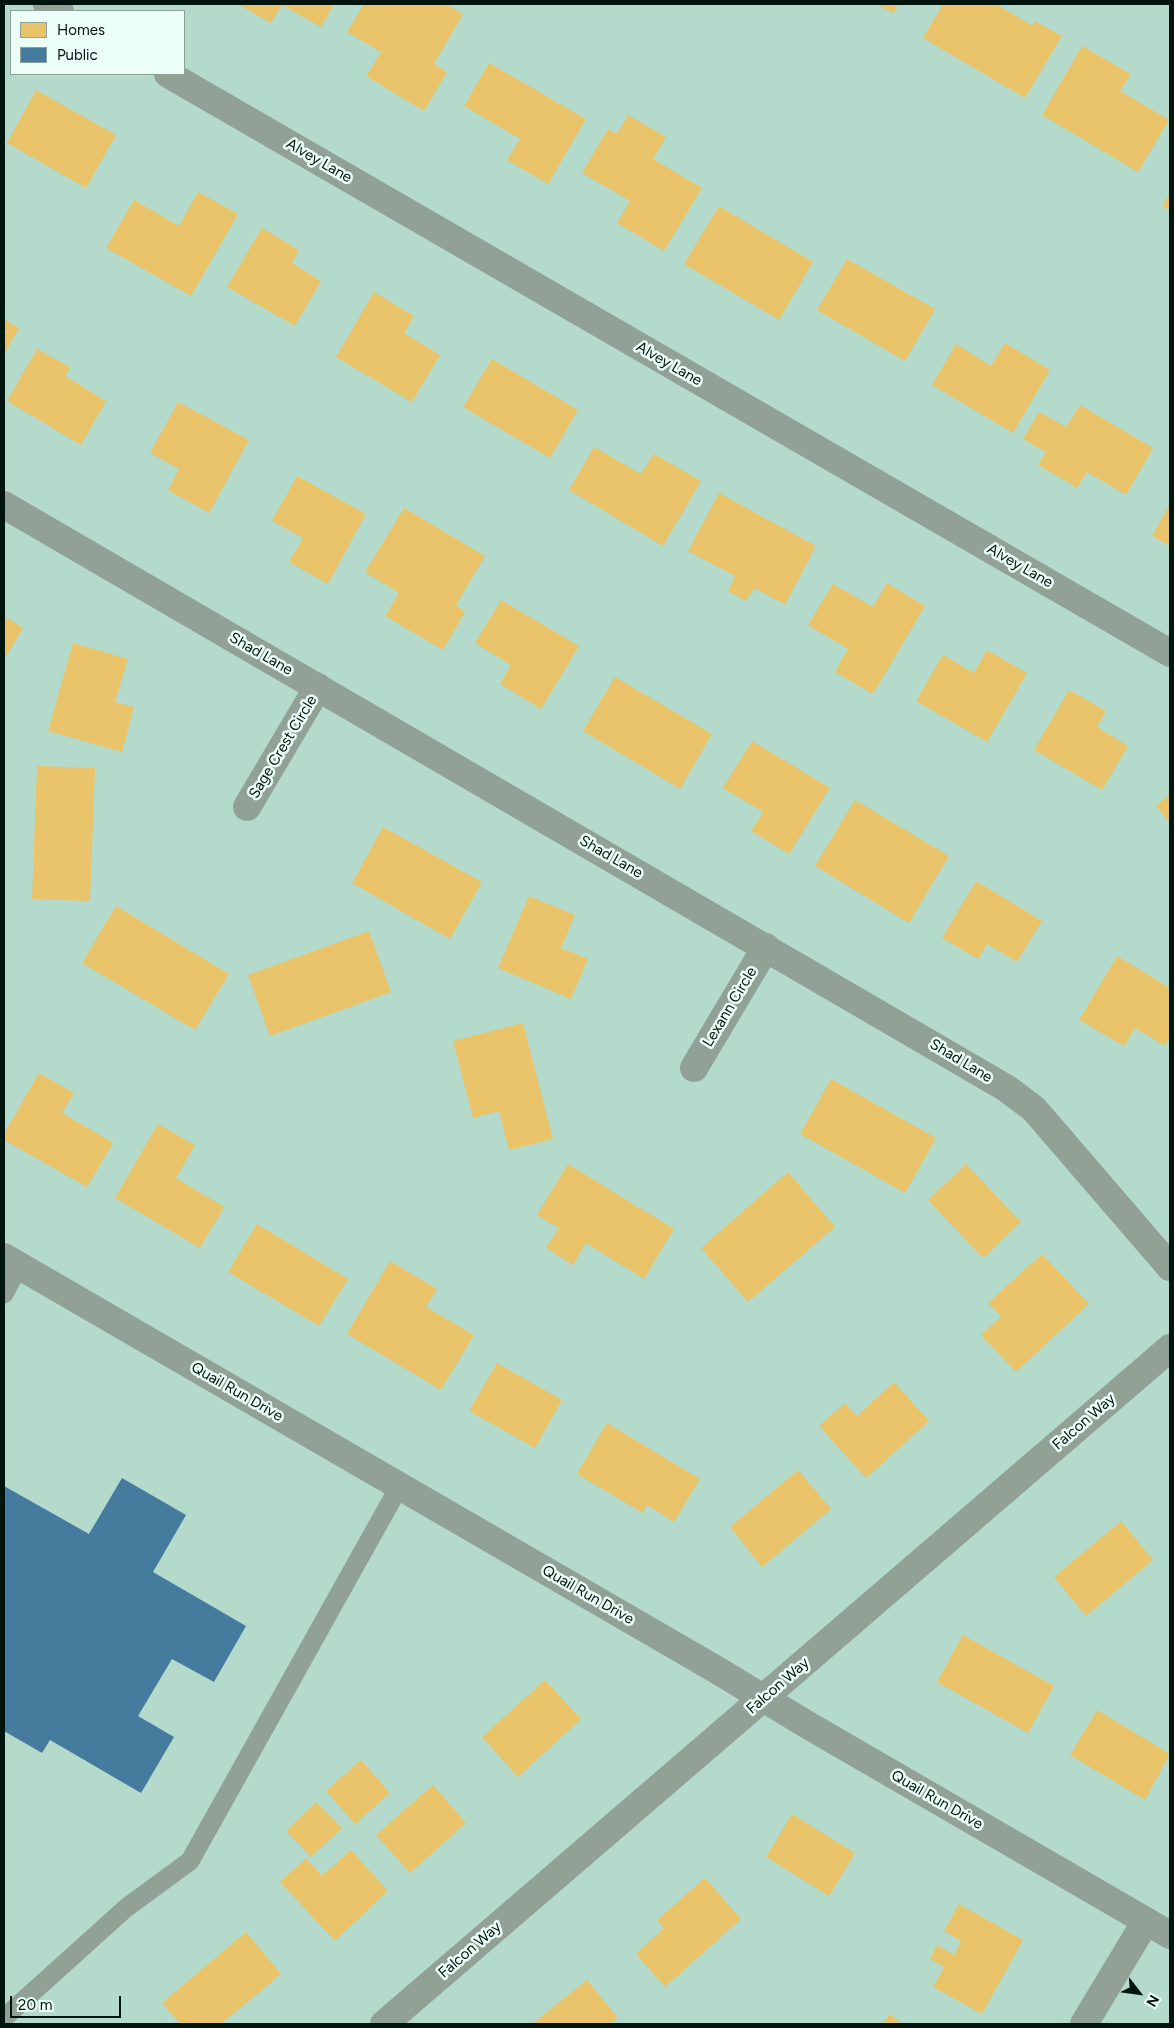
<!DOCTYPE html>
<style>
body{margin:0}
#map{position:relative;width:1174px;height:2028px;overflow:hidden;background:#b4dacc;font-family:Figtree,sans-serif}
canvas{display:block}
.frame{position:absolute;inset:0;border:5px solid #00150d;pointer-events:none}
.legend{position:absolute;left:10px;top:10px;width:175px;height:65px;box-sizing:border-box;background:#ebfef7;border:1px solid #8da199;margin:0;padding:6px 9px;list-style:none;font-size:15px;color:#00150d}
.legend li{display:flex;align-items:center;gap:10px;height:25px}
.legend b{width:25px;border:1px solid #8da199}
.north{position:absolute;left:1114px;top:1968px;width:50px;height:50px;-webkit-text-stroke:4px #ebfef7;paint-order:stroke;rotate:120deg;font-size:14px;font-weight:700;line-height:20px;text-align:center;color:#00150d}
.north::after{content:'';display:block;margin:auto;width:18px;height:22px;background:#00150d;clip-path:polygon(50% 0,100% 100%,50% 72%,0 100%)}
.scale{position:absolute;left:10px;top:1996px;width:111px;height:22px;box-sizing:border-box;border:2px solid #00150d;border-top:0;padding-left:6px;font-size:15px;line-height:18px;white-space:nowrap;color:#00150d;-webkit-text-stroke:4px #ebfef7;paint-order:stroke}
</style>
<div id="map">
<canvas width="1174" height="2028"></canvas>
<div class="frame"></div>
<ul class="legend">
<li><b style="height:14px;background:#e9c46a"></b>Homes</li>
<li><b style="height:14px;background:#457b9d"></b>Public</li>
</ul>
<div class="north">N</div>
<div class="scale">20 m</div>
</div>
<script>
const g = document.querySelector('canvas').getContext('2d');
g.lineJoin = 'round';
function fillPath(path, color) {
  g.fillStyle = color;
  g.fill(path, 'evenodd');
}
function shape(rows) {
  const path = new Path2D();
  for (const r of rows) {
    path.moveTo(r[0], r[1]);
    for (let i = 2; i < r.length; i += 2) path.lineTo(r[i], r[i + 1]);
  }
  return path;
}
function stroke(path, color, width, dash) {
  g.strokeStyle = color;
  g.lineWidth = width;
  g.lineCap = dash ? 'butt' : 'round';
  g.setLineDash(dash || []);
  g.stroke(path);
}
function label(font, color, halo, rows, align = 'center') {
  g.font = font + ' Figtree,sans-serif';
  g.lineWidth = 5;
  g.setLineDash([]);
  g.textBaseline = 'middle';
  g.strokeStyle = halo;
  g.fillStyle = color;
  for (const [text, x, y, turn = 0] of rows) {
    g.save();
    g.translate(x, y);
    g.rotate((+turn || 0) * Math.PI / 180);
    g.textAlign = isNaN(turn) ? turn : align;
    if (halo) g.strokeText(text, 0, 0);
    g.fillText(text, 0, 0);
    g.restore();
  }
}
const homes = shape([
 [237,4,334,4,321,27,282,5,271,23],
 [364,4,446,4,463,14,434,64,447,72,424,111,366,76,381,52,347,32],
 [876,4,899,4,893,13],
 [943,4,996,4,1033,26,1035,21,1062,36,1025,98,923,38],
 [1082,46,1131,74,1120,91,1169,120,1138,172,1042,115],
 [489,63,586,119,548,184,507,160,520,139,464,106],
 [36,90,116,135,86,188,7,143],
 [628,115,666,137,653,159,702,188,664,251,617,223,630,201,582,173,608,129,617,134],
 [198,192,238,214,191,296,106,248,134,200,179,226],
 [1170,193,1170,211,1162,206],
 [719,206,813,262,779,320,684,264],
 [262,228,299,250,292,263,321,281,295,326,227,287],
 [847,259,935,309,905,361,817,310],
 [374,292,414,316,404,333,440,355,412,402,336,357],
 [4,319,19,328,4,355],
 [1005,343,1050,370,1013,433,932,385,956,344,991,366],
 [37,349,70,367,65,376,106,401,81,445,7,401],
 [492,359,578,410,550,458,463,407],
 [178,402,249,440,209,513,168,490,179,469,150,453],
 [1080,405,1153,448,1126,495,1087,472,1077,488,1038,465,1046,452,1023,439,1039,412,1066,427],
 [594,447,641,474,654,454,701,481,663,546,569,490],
 [297,476,366,514,328,584,289,562,303,538,272,521],
 [719,493,816,546,785,605,754,588,746,601,728,591,735,576,688,551],
 [1170,504,1170,546,1152,536],
 [404,508,485,556,456,605,465,612,443,650,385,616,399,593,365,572],
 [887,583,925,606,873,694,835,672,848,649,808,625,833,584,873,607],
 [501,600,579,646,541,709,500,684,511,665,475,643],
 [4,616,23,628,4,660],
 [73,643,128,659,115,702,134,707,122,752,48,731],
 [987,650,1027,673,987,742,916,701,943,655,974,673],
 [615,677,712,734,680,789,583,731],
 [1069,690,1106,711,1097,727,1128,746,1102,790,1034,750],
 [752,741,830,788,789,854,751,831,763,812,723,788],
 [37,766,95,768,90,901,32,899],
 [1170,794,1170,823,1156,806],
 [855,800,949,856,909,923,815,866],
 [383,827,482,882,450,939,352,883],
 [976,881,1042,921,1017,962,987,944,978,959,942,938],
 [529,896,575,915,561,948,588,959,571,999,498,968],
 [116,906,229,974,195,1030,82,963],
 [369,931,391,992,270,1036,248,975],
 [1117,956,1170,988,1170,1037,1165,1046,1135,1028,1124,1046,1079,1020],
 [523,1023,553,1139,509,1150,499,1111,473,1118,453,1041],
 [39,1073,74,1093,62,1113,113,1143,87,1187,4,1140,4,1134],
 [831,1079,936,1138,905,1193,800,1134],
 [158,1124,195,1145,176,1178,224,1207,200,1248,115,1198],
 [568,1164,674,1229,644,1279,586,1243,573,1265,546,1248,559,1228,537,1215],
 [966,1164,1021,1222,983,1258,928,1200],
 [788,1172,835,1227,748,1302,701,1248],
 [257,1224,348,1279,319,1326,228,1272],
 [1042,1254,1089,1304,1016,1372,981,1335,1001,1317,988,1303],
 [390,1261,437,1289,426,1307,474,1335,441,1390,347,1334],
 [497,1363,562,1400,535,1448,469,1411],
 [894,1382,929,1421,866,1478,819,1426,845,1403,857,1416],
 [607,1423,700,1479,674,1522,647,1505,643,1513,577,1474],
 [798,1470,831,1509,762,1567,730,1527],
 [1121,1521,1153,1560,1086,1616,1054,1577],
 [963,1635,1054,1686,1028,1733,937,1682],
 [545,1680,581,1719,518,1777,482,1737],
 [1097,1710,1170,1754,1145,1800,1070,1755],
 [361,1760,390,1793,355,1824,326,1791],
 [433,1785,466,1823,410,1873,376,1835],
 [316,1802,342,1828,311,1857,286,1831],
 [792,1814,855,1853,829,1896,766,1857],
 [351,1850,388,1891,335,1941,280,1882,306,1858,322,1876],
 [705,1878,741,1919,665,1987,636,1954,664,1928,657,1920],
 [959,1904,1023,1940,982,2014,933,1987,944,1967,930,1959,937,1945,954,1955,961,1941,944,1931],
 [246,1932,281,1974,221,2024,180,2024,162,2003],
 [587,1980,618,2018,610,2024,532,2024],
 [890,2014,902,2024,882,2024]
]);
const public = shape([
 [122,1478,186,1515,153,1572,246,1626,214,1682,172,1659,138,1716,174,1737,141,1793,50,1740,42,1753,4,1731,4,1486,89,1534]
]);
const lane = shape([
 [4,1294,19,1266],
 [4,2018,126,1908,190,1861,399,1487]
]);
const street = shape([
 [47,4,60,11],
 [168,74,1170,653],
 [4,505,1006,1088,1034,1109,1170,1267],
 [247,807,318,687],
 [694,1068,766,947],
 [4,1257,717,1670,806,1724,1170,1935],
 [384,2024,1170,1348],
 [1084,2024,1146,1921]
]);
const streetNames = [
 ["Alvey Lane",319,161,30],
 ["Alvey Lane",669,364,30],
 ["Alvey Lane",1020,566,30],
 ["Shad Lane",261,654,30],
 ["Sage Crest Circle",283,747,-59],
 ["Shad Lane",611,857,30],
 ["Lexann Circle",730,1007,-59],
 ["Shad Lane",961,1061,31],
 ["Quail Run Drive",237,1392,30],
 ["Falcon Way",1084,1422,-41],
 ["Quail Run Drive",588,1595,30],
 ["Falcon Way",778,1686,-41],
 ["Quail Run Drive",937,1800,30],
 ["Falcon Way",470,1950,-41]
];
fillPath(homes, '#e9c46a');
fillPath(public, '#457b9d');
stroke(lane, '#91a196', 19);
stroke(street, '#91a196', 28);
label('15px', '#00150d', '#ebfef7', streetNames);
</script>
